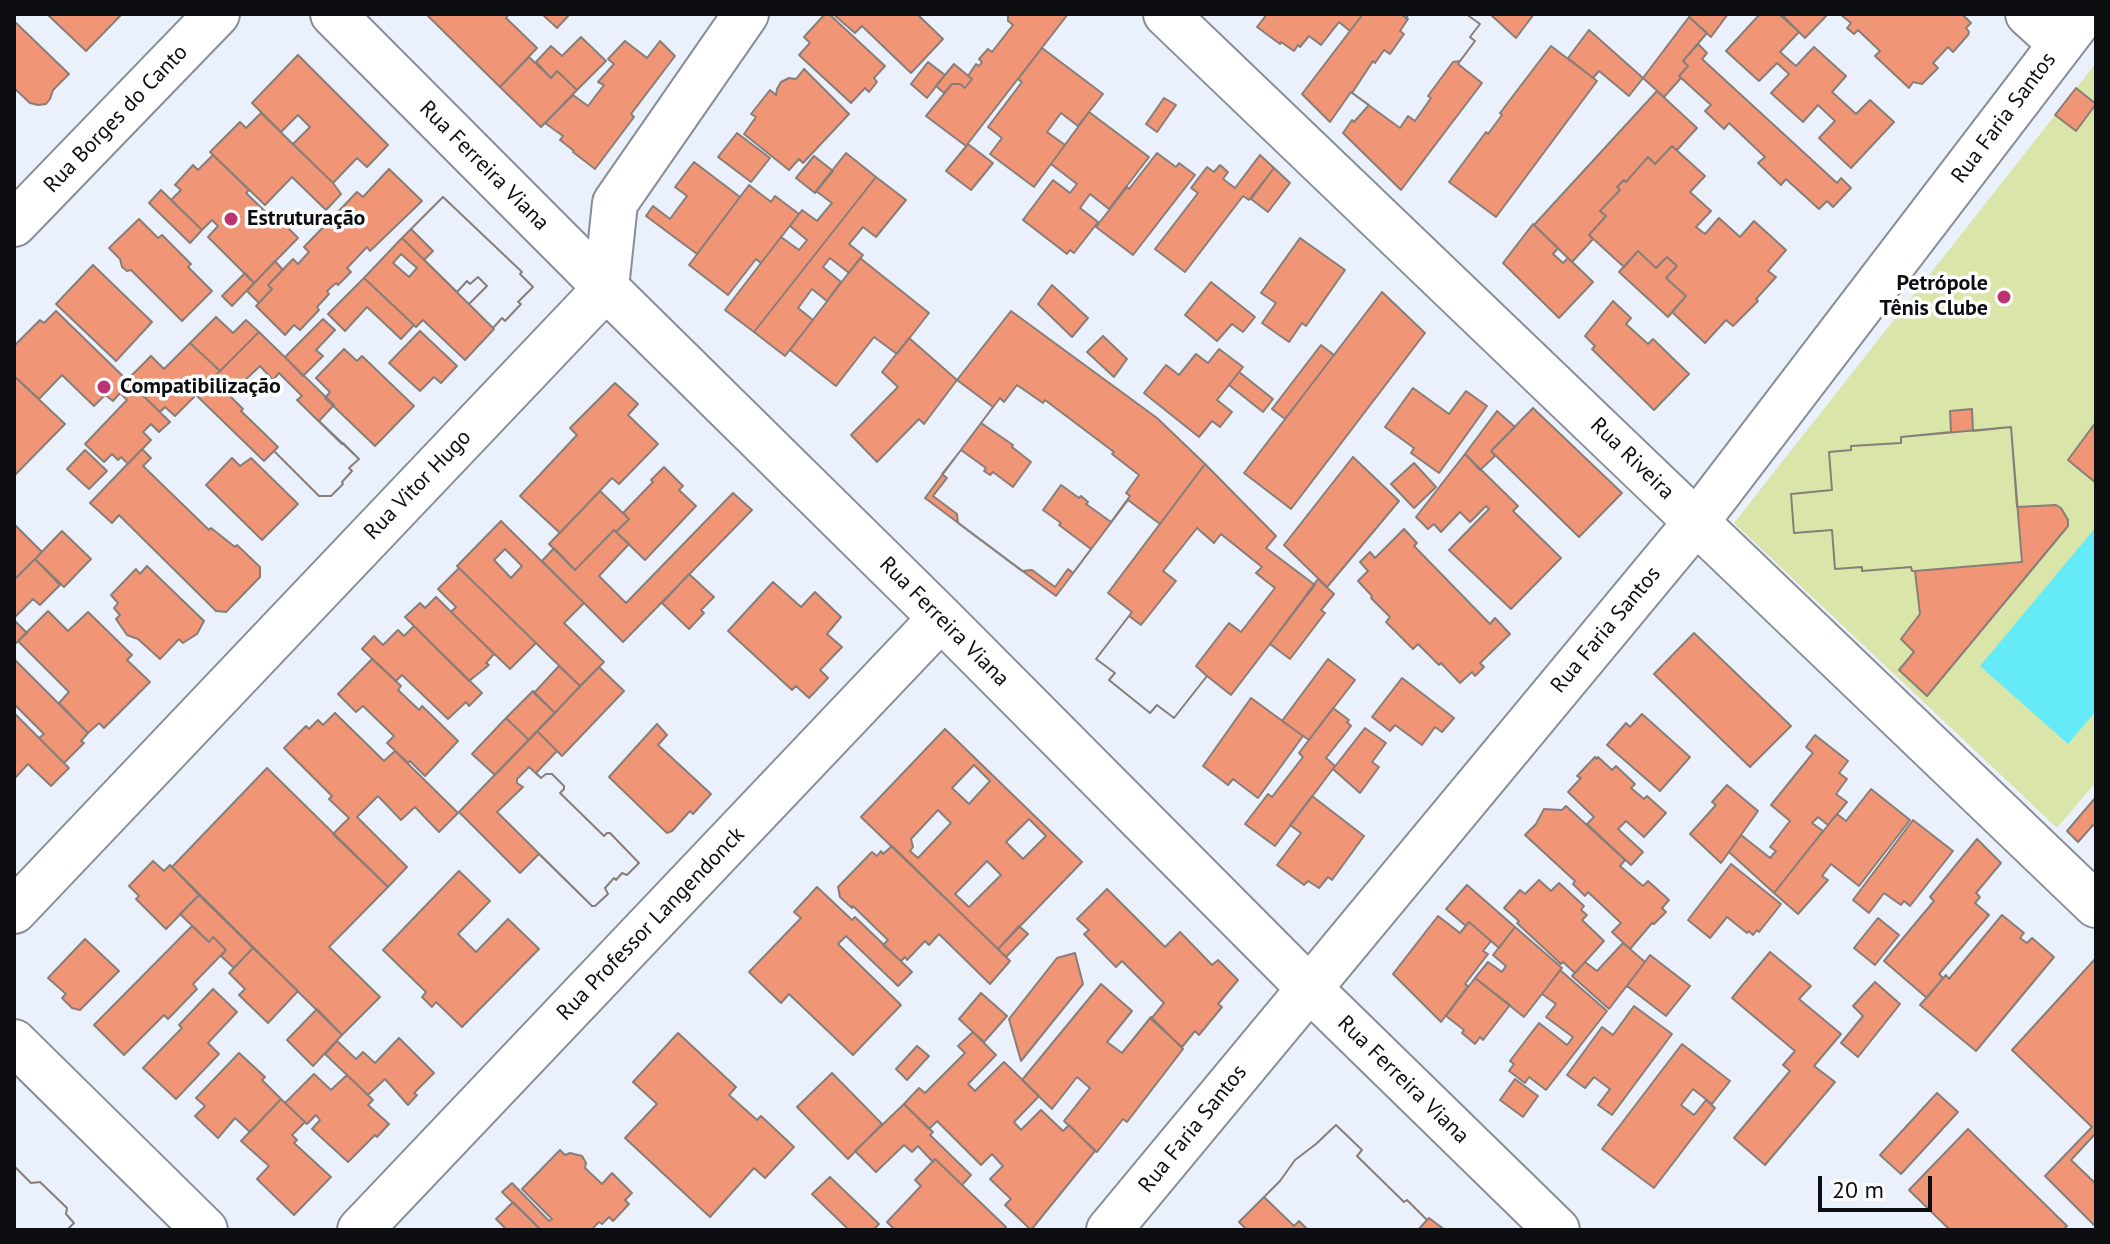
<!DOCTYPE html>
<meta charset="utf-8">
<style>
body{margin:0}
#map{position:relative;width:2110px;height:1244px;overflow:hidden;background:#ebf1fc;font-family:"PT Sans",sans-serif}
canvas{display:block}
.frame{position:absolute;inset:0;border:16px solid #0c0e12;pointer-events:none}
.scale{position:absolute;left:1818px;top:1176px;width:114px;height:36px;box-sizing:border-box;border:4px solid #0c0e12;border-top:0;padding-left:10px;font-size:24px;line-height:28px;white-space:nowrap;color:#0c0e12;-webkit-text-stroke:6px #fff;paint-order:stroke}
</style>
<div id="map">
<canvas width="2110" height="1244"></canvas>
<div class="frame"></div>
<div class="scale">20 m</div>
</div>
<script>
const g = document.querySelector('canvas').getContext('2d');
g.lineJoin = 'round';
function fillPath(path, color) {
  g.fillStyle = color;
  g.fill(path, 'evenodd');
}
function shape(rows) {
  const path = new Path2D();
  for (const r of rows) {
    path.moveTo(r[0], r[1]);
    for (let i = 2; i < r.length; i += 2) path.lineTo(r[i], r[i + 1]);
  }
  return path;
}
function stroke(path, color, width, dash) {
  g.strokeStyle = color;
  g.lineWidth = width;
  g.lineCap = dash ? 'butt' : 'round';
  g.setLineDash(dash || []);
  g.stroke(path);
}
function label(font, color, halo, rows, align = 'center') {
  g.font = font + ' "PT Sans",sans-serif';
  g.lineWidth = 7;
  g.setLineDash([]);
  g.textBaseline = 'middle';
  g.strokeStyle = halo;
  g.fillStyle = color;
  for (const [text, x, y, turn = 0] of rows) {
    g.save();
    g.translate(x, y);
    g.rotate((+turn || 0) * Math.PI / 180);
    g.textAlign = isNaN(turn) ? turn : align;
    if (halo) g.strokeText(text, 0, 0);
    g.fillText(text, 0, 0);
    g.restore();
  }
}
const green = shape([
 [2096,63,2096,782,2057,828,1734,523]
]);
const water = shape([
 [2096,527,2096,711,2068,744,1980,666]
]);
const building = shape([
 [47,14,122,14,86,51,47,14],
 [426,14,509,14,506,18,537,48,500,87,426,14],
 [542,14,570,14,557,28,542,14],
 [825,14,829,14,885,66,874,78,877,82,869,92,865,88,851,103,799,55,810,43,804,37,825,14],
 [833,14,917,14,943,39,911,73,862,26,855,33,833,14],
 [1008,14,1068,14,966,146,926,116,952,84,960,84,965,88,972,79,968,76,976,64,979,66,982,62,979,59,988,49,992,52,1013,25,1008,21,1008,14],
 [1267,14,1363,14,1350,31,1339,22,1321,45,1309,36,1300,47,1298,45,1294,51,1281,42,1280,44,1257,27,1267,14],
 [1363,14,1401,14,1406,18,1409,14,1466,14,1480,24,1470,37,1475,41,1458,64,1482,83,1401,190,1343,133,1352,120,1354,122,1369,105,1351,92,1330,122,1302,94,1363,14],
 [1409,14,1466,14,1480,24,1470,37,1475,41,1460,61,1453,62,1428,96,1431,98,1415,121,1408,116,1400,128,1352,93,1373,61,1375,63,1384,50,1390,54,1404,34,1400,31,1408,19,1406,18,1409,14],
 [1490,14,1534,14,1516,38,1490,14],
 [1691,14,1728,14,1711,37,1689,17,1691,14],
 [1760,14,1779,14,1799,32,1780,52,1796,66,1814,47,1846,76,1832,92,1856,114,1870,100,1894,122,1851,168,1819,138,1835,121,1818,105,1803,122,1771,93,1789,74,1777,63,1759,81,1726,51,1760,14],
 [1781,14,1828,14,1805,38,1781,14],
 [1840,14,1962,14,1971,23,1966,28,1969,32,1968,35,1953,52,1948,47,1933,63,1938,68,1922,84,1913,82,1909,88,1875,56,1880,51,1858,30,1854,34,1847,28,1851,23,1840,14],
 [1689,17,1707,33,1683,61,1688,66,1679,76,1681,78,1664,97,1643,78,1689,17],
 [14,21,69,74,53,90,50,99,46,104,38,105,30,103,14,88,14,21],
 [1589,30,1643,78,1629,96,1599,71,1593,78,1568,58,1589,30],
 [581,37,606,61,577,90,557,71,551,78,536,62,551,46,562,56,581,37],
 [625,41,647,58,660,41,675,56,631,114,634,117,595,169,573,152,574,151,560,140,563,136,545,123,573,95,588,106,604,85,598,82,614,64,608,59,625,41],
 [1698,44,1707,53,1702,59,1837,183,1841,178,1851,188,1833,207,1827,201,1819,209,1786,179,1781,185,1758,163,1765,157,1729,123,1724,129,1705,111,1711,105,1679,76,1688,66,1683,61,1698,44],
 [1551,46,1597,81,1496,217,1449,182,1486,132,1488,134,1502,115,1500,113,1551,46],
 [1042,48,1103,94,1078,126,1061,113,1047,132,1065,145,1034,187,990,154,1002,138,988,127,1022,82,1018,79,1042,48],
 [298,55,388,145,367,167,357,158,333,183,293,144,310,127,298,115,281,132,252,103,298,55],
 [529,57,551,78,557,71,577,90,541,127,500,87,529,57],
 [928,62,945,75,927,98,911,84,928,62],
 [954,64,972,79,965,88,960,84,952,84,944,93,936,86,954,64],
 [804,69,849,114,803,163,799,159,789,170,744,134,756,117,751,114,770,90,776,95,777,89,781,82,789,78,796,79,804,69],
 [2076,88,2096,104,2076,131,2055,115,2076,88],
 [1657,91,1697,128,1677,150,1672,146,1655,164,1648,157,1626,182,1624,180,1617,187,1620,190,1600,211,1606,216,1589,235,1593,239,1572,262,1534,225,1657,91],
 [1164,98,1176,105,1157,132,1146,124,1164,98],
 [1089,112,1149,157,1109,209,1090,194,1080,208,1098,222,1074,253,1070,250,1067,254,1023,220,1053,180,1070,193,1077,184,1051,164,1089,112],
 [261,113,333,183,341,194,326,210,292,177,265,205,210,152,240,122,246,128,261,113],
 [737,133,770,158,751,182,718,157,737,133],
 [968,144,993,163,971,190,946,171,968,144],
 [1672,146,1705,176,1690,192,1711,211,1696,227,1705,234,1719,218,1740,237,1754,221,1786,250,1768,271,1776,277,1756,299,1758,301,1733,326,1726,320,1705,343,1672,312,1686,296,1666,278,1677,266,1667,257,1656,268,1638,251,1624,267,1589,235,1606,216,1600,211,1620,190,1617,187,1624,180,1626,182,1648,157,1655,164,1672,146],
 [846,153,876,177,754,332,725,310,781,237,799,250,807,240,790,226,802,210,817,221,832,203,816,191,846,153],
 [1157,153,1176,167,1179,163,1195,175,1133,255,1096,227,1127,187,1129,189,1157,153],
 [213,155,249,190,246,193,274,220,277,217,298,238,254,283,208,237,218,226,212,220,202,230,171,200,181,190,175,185,193,165,198,170,213,155],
 [1260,155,1274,168,1249,200,1243,196,1185,272,1155,249,1198,193,1191,188,1207,167,1214,172,1220,165,1228,172,1223,179,1235,188,1260,155],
 [814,156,833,171,815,193,796,178,814,156],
 [694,162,740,197,697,254,646,216,653,206,670,219,687,196,675,187,694,162],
 [1274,168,1290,183,1268,212,1251,199,1274,168],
 [389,169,422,201,370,251,367,247,347,268,351,272,338,285,336,283,327,291,329,294,317,307,319,310,300,330,294,325,285,335,256,306,272,289,268,285,293,259,298,264,309,252,304,247,357,192,363,197,389,169],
 [876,177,906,200,876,237,863,227,849,244,863,255,849,273,830,258,823,267,841,282,827,301,812,289,798,308,813,320,785,356,754,332,876,177],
 [749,185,771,202,775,196,799,214,761,263,756,259,728,295,689,265,749,185],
 [161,190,202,230,190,243,149,203,161,190],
 [443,197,522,272,520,274,533,287,518,302,521,304,505,321,502,318,493,328,469,304,487,286,478,277,470,284,467,281,457,292,402,238,443,197],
 [443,197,522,272,520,274,533,287,518,302,521,304,505,321,502,318,493,328,469,304,487,286,478,277,470,284,467,281,457,292,424,260,433,251,411,229,443,197],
 [139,219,158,238,162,235,191,264,188,267,212,291,182,321,131,270,127,271,122,267,120,259,109,248,139,219],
 [1533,224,1558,248,1553,254,1563,263,1568,258,1593,282,1559,318,1503,263,1533,224],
 [402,238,494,329,465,360,423,320,416,327,364,278,402,238],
 [401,254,417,268,409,277,393,263,401,254],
 [1300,238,1345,270,1306,326,1302,323,1289,342,1262,323,1276,303,1261,293,1300,238],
 [1638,251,1656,268,1667,257,1677,266,1666,278,1686,296,1668,317,1619,272,1638,251],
 [860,258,929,313,897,354,874,337,836,386,790,350,860,258],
 [275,261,283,270,268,285,272,289,259,303,247,291,275,261],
 [93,265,152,322,116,361,56,304,93,265],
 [245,273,254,283,232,306,222,296,245,273],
 [364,278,414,325,401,339,367,307,345,331,328,314,364,278],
 [1211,282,1255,317,1243,332,1232,324,1217,341,1185,315,1211,282],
 [1052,285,1088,318,1072,337,1038,304,1052,285],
 [1382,292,1425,333,1291,509,1244,473,1382,292],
 [1613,301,1631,318,1626,324,1648,344,1653,339,1689,374,1654,410,1592,349,1595,346,1585,336,1613,301],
 [56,311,170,422,159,432,151,424,143,432,151,440,128,464,121,457,118,460,112,454,104,462,85,444,127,400,120,393,113,401,105,395,94,406,62,375,39,399,14,376,14,346,40,320,44,323,56,311],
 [1011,311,1157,418,1205,464,1160,524,1128,500,1056,596,925,498,993,407,957,380,1011,311],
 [216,317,233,333,246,320,259,332,220,371,190,343,216,317],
 [323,319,335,330,316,350,323,356,303,376,285,357,323,319],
 [420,331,457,366,441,383,434,377,420,391,389,363,420,331],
 [259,332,334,405,319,421,359,459,349,468,352,471,342,482,343,484,331,496,319,496,274,451,264,461,196,395,259,332],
 [1103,336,1127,359,1114,377,1087,352,1103,336],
 [909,338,957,380,924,424,919,419,877,462,851,435,898,387,882,372,909,338],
 [190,343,220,371,175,416,165,407,160,412,127,380,151,356,164,369,190,343],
 [1321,345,1334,355,1285,419,1272,409,1321,345],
 [344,349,357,361,362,356,414,406,375,446,325,398,330,392,316,378,344,349],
 [1219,349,1243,367,1217,400,1232,412,1220,427,1212,421,1199,437,1144,393,1166,365,1179,375,1196,354,1208,363,1219,349],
 [260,366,273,380,279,373,302,396,297,400,342,444,343,443,359,459,349,468,352,471,342,482,343,484,331,496,319,496,274,451,278,447,241,411,243,409,227,393,241,379,243,382,260,366],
 [1239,372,1273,399,1263,412,1229,385,1239,372],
 [14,376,65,424,14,476,14,376],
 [615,383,638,404,628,415,658,444,619,484,612,478,560,533,520,496,577,435,570,428,615,383],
 [1017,385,1043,403,1045,400,1114,452,1112,454,1139,475,1126,493,1130,496,1111,522,1086,504,1088,502,1081,496,1079,498,1061,485,1043,510,1061,523,1059,525,1091,549,1073,573,1068,569,1055,587,1032,570,1022,571,958,523,957,514,933,496,947,478,942,474,961,450,986,468,984,471,990,475,993,472,1013,487,1031,462,1012,447,1013,445,981,423,1000,398,1004,402,1017,385],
 [1413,388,1449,414,1466,391,1487,406,1439,473,1411,453,1414,448,1385,427,1413,388],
 [1533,408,1622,493,1579,537,1491,451,1533,408],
 [1972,409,1973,431,2011,427,2017,507,2056,505,2061,508,2068,520,2068,526,1927,696,1899,670,1914,652,1901,639,1920,614,1915,571,1912,571,1911,567,1862,571,1862,567,1835,569,1832,530,1794,533,1791,494,1832,490,1829,452,1851,450,1851,446,1901,443,1901,437,1951,432,1950,411,1972,409],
 [1497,411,1515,427,1491,451,1495,456,1480,470,1465,454,1497,411],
 [2096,422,2096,483,2068,460,2096,422],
 [2011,427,2022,562,1915,571,1912,571,1911,567,1862,571,1862,567,1835,569,1832,530,1794,533,1791,494,1832,490,1829,452,1851,450,1851,446,1901,443,1901,437,2011,427],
 [142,449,151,458,143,466,209,530,211,528,235,547,237,545,260,567,260,577,226,612,216,611,119,515,112,523,90,503,142,449],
 [85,450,107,471,89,489,67,469,85,450],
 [1465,454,1518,506,1513,511,1561,558,1511,609,1449,550,1489,509,1486,506,1470,522,1460,512,1441,532,1434,524,1428,529,1416,517,1465,454],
 [1353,457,1399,501,1327,587,1284,545,1353,457],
 [232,458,240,466,251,458,298,504,262,540,206,485,232,458],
 [1414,463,1436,487,1414,508,1391,484,1414,463],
 [1205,464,1276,536,1266,548,1315,585,1231,695,1207,676,1174,718,1157,705,1150,713,1109,680,1115,673,1096,659,1132,612,1108,593,1205,464],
 [664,467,683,486,679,490,696,506,645,560,616,532,629,519,623,513,653,482,651,480,664,467],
 [600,491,629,519,616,532,614,530,575,570,549,544,600,491],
 [733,493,752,510,623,642,542,561,554,548,575,570,614,530,629,544,599,576,626,603,733,493],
 [501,521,584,603,564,623,604,662,580,686,457,566,501,521],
 [505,549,522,566,511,578,494,560,505,549],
 [14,524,42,552,14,580,14,524],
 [1197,528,1214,543,1221,534,1262,567,1256,573,1275,588,1241,632,1229,623,1196,666,1207,676,1174,718,1157,705,1150,713,1109,680,1115,673,1096,659,1129,616,1141,625,1176,581,1163,571,1197,528],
 [1404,529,1417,543,1414,546,1490,624,1495,618,1510,634,1480,663,1484,667,1475,676,1472,672,1460,683,1441,663,1439,665,1418,644,1413,649,1386,622,1390,617,1371,598,1372,596,1358,581,1368,571,1360,562,1370,552,1375,558,1404,529],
 [62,531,91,559,64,587,35,559,62,531],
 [35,559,60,585,40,605,33,599,14,618,14,580,35,559],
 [147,566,204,621,197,634,183,643,179,639,160,659,138,639,127,635,116,619,120,615,114,608,118,603,111,595,136,569,140,574,147,566],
 [459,568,536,643,510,669,451,612,456,607,438,589,459,568],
 [689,574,714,597,701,610,704,613,689,629,662,603,689,574],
 [1318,579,1334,594,1321,610,1325,613,1290,659,1270,644,1318,579],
 [773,582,801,607,815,592,841,617,827,634,842,647,820,670,828,678,809,698,796,686,792,690,728,631,773,582],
 [436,597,494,654,486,663,489,665,469,681,405,617,420,603,425,608,436,597],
 [48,611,68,631,88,612,132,655,127,660,150,682,104,728,99,723,88,733,59,703,69,692,18,641,48,611],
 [14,620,27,633,14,645,14,620],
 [414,626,482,693,469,706,466,702,448,719,402,675,396,681,362,649,374,636,383,645,398,630,404,636,414,626],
 [1694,633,1791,726,1750,767,1654,674,1694,633],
 [14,659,88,733,81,741,84,743,64,763,39,738,44,734,14,704,14,659],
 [372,659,401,686,398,690,419,710,422,706,458,741,425,776,410,761,408,763,387,743,394,736,363,706,356,712,338,694,372,659],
 [1328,659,1355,680,1309,740,1282,721,1328,659],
 [559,666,580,686,555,713,534,693,559,666],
 [599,667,624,691,562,756,537,731,599,667],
 [1402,678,1454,718,1442,732,1435,727,1422,745,1395,725,1390,731,1372,717,1402,678],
 [533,691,555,713,529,740,506,718,533,691],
 [1251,698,1303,736,1258,798,1233,779,1228,785,1203,766,1251,698],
 [1333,708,1349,720,1347,722,1351,726,1326,758,1335,766,1275,846,1245,824,1268,794,1272,797,1303,757,1299,753,1333,708],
 [14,713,69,768,51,786,28,764,14,779,14,713],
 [335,713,384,761,395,751,458,813,439,832,415,807,401,820,378,796,357,817,407,867,388,887,333,834,349,818,329,799,332,796,284,748,306,726,309,729,318,720,323,725,335,713],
 [1642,714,1690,757,1660,791,1607,745,1626,723,1630,727,1642,714],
 [506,718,529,740,495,775,472,754,506,718],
 [657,724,667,735,658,745,711,794,693,814,690,811,672,831,667,833,609,777,657,724],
 [1365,728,1386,743,1372,762,1379,767,1360,793,1333,769,1365,728],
 [945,729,1082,862,998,949,861,817,945,729],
 [974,765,990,781,969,804,952,788,974,765],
 [938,810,951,823,918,858,910,851,913,847,911,839,938,810],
 [1029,819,1046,836,1023,859,1006,842,1029,819],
 [987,861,1001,875,969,907,955,894,987,861],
 [537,731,557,751,536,773,541,778,546,774,552,774,564,786,564,789,560,793,604,836,607,833,610,833,639,863,627,875,622,873,616,880,614,878,605,888,608,894,595,906,592,906,539,854,520,873,459,812,537,731],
 [1815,735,1848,761,1839,773,1847,779,1836,794,1847,802,1828,825,1818,817,1812,823,1823,831,1774,893,1729,852,1741,835,1770,858,1776,851,1770,847,1790,821,1771,805,1813,753,1806,747,1815,735],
 [1595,757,1597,759,1598,757,1612,770,1616,766,1635,784,1631,788,1644,799,1647,796,1666,813,1644,837,1626,821,1618,829,1643,852,1631,865,1587,824,1594,817,1568,792,1581,778,1577,776,1595,757],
 [529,767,541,778,546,774,552,774,564,786,564,789,560,793,604,836,607,833,610,833,639,863,627,875,622,873,616,880,614,878,605,888,608,894,595,906,592,906,497,812,523,787,517,783,517,779,529,767],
 [267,768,388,887,329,947,380,997,342,1035,172,867,267,768],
 [1727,785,1758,811,1721,863,1690,834,1716,805,1712,802,1727,785],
 [1871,789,1910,820,1859,886,1831,864,1822,876,1828,880,1798,914,1774,893,1837,814,1846,821,1871,789],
 [1312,796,1364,836,1332,880,1328,877,1319,888,1308,881,1304,885,1277,865,1301,833,1290,825,1312,796],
 [2096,797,2096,827,2093,825,2078,842,2067,831,2096,797],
 [1566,806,1625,860,1620,866,1643,886,1648,881,1669,900,1662,908,1666,912,1654,924,1652,923,1630,949,1612,932,1621,923,1588,892,1585,896,1573,884,1575,881,1525,835,1536,824,1544,809,1562,810,1566,806],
 [1913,820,1953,851,1910,906,1904,901,1901,905,1884,893,1869,913,1853,900,1913,820],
 [1977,839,2001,863,1976,893,1980,897,1975,903,1989,915,1939,974,1943,978,1927,998,1884,961,1934,901,1930,897,1977,839],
 [892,846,1010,961,990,984,939,934,929,945,925,941,907,960,905,957,901,961,883,945,888,940,853,906,852,908,840,897,838,887,872,852,877,856,881,851,883,854,892,846],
 [153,861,164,871,170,865,199,895,166,929,136,899,139,896,129,886,153,861],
 [1731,864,1781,904,1759,932,1757,930,1753,935,1749,931,1747,933,1727,917,1710,938,1688,920,1731,864],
 [459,871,490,901,458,934,476,952,508,919,539,949,462,1027,436,1002,432,1007,422,997,426,992,383,950,459,871],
 [1539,880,1551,891,1559,883,1584,906,1581,910,1587,915,1582,920,1604,941,1575,973,1563,962,1561,964,1517,923,1519,921,1504,908,1520,890,1525,894,1539,880],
 [1467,885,1515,927,1499,948,1469,922,1466,926,1446,909,1467,885],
 [817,887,852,920,855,917,912,972,898,986,846,936,838,944,901,1005,853,1055,789,994,781,1003,749,972,801,918,794,912,817,887],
 [1107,889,1165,947,1180,932,1212,965,1218,960,1238,980,1218,1004,1222,1007,1199,1035,1195,1031,1182,1047,1151,1019,1164,1003,1122,961,1116,967,1084,934,1089,930,1077,919,1107,889],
 [199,895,253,948,234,968,221,956,226,950,213,937,209,942,180,914,199,895],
 [2002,915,2024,933,2020,938,2027,943,2032,938,2054,957,1976,1051,1920,1005,1946,975,1949,979,2002,915],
 [1438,916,1460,933,1469,922,1491,941,1483,951,1488,954,1465,984,1468,986,1441,1022,1393,974,1438,916],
 [1878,918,1899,935,1875,965,1854,948,1878,918],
 [192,926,209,942,213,937,226,950,193,984,197,989,168,1019,164,1015,124,1055,94,1025,192,926],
 [1019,926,1028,934,1006,957,998,949,1019,926],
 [1515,927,1562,968,1524,1017,1475,978,1488,962,1502,972,1506,966,1493,955,1515,927],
 [85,939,119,971,80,1010,72,1008,62,998,66,994,48,978,85,939],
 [1623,943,1645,962,1609,1009,1572,976,1585,962,1597,971,1623,943],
 [253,948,298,991,268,1023,239,995,245,989,229,973,253,948],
 [1770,952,1811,986,1799,999,1841,1034,1814,1066,1835,1082,1765,1165,1734,1138,1790,1071,1783,1065,1795,1051,1732,998,1770,952],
 [1075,953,1083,984,1021,1061,1009,1019,1057,958,1075,953],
 [1650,955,1690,986,1666,1016,1627,986,1650,955],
 [2096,958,2096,1227,2045,1176,2092,1127,2012,1050,2096,958],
 [1560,970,1607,1011,1546,1090,1529,1077,1525,1083,1509,1071,1514,1064,1510,1061,1539,1023,1567,1045,1573,1037,1546,1017,1556,1004,1542,994,1560,970],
 [1475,978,1510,1005,1483,1040,1480,1037,1475,1044,1462,1033,1464,1030,1446,1016,1475,978],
 [1875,982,1900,1004,1858,1057,1841,1043,1863,1016,1853,1006,1875,982],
 [1101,984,1132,1011,1107,1042,1122,1053,1151,1017,1183,1049,1127,1122,1123,1119,1097,1152,1064,1121,1090,1088,1077,1077,1052,1109,1022,1080,1101,984],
 [213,989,237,1012,208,1043,219,1054,176,1099,143,1068,182,1028,179,1025,213,989],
 [981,993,1007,1016,984,1042,959,1019,981,993],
 [1634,1006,1672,1034,1612,1115,1598,1105,1610,1089,1594,1077,1585,1088,1567,1075,1602,1027,1613,1035,1634,1006],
 [317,1009,342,1035,313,1066,287,1040,317,1009],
 [973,1032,996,1055,968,1084,975,1091,1004,1062,1039,1096,1014,1122,1021,1130,1041,1110,1063,1131,1069,1125,1095,1151,1031,1230,1005,1205,1011,1199,990,1179,1003,1166,992,1154,981,1165,937,1121,929,1129,904,1104,919,1088,925,1093,965,1053,958,1046,973,1032],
 [678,1033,736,1087,729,1095,757,1120,761,1116,794,1147,765,1178,754,1168,710,1217,625,1138,657,1104,633,1082,678,1033],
 [399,1038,434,1073,414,1093,417,1095,408,1105,385,1079,368,1095,325,1054,337,1041,356,1059,363,1052,375,1063,399,1038],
 [1682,1044,1730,1081,1712,1104,1693,1089,1681,1105,1694,1115,1706,1100,1715,1108,1654,1188,1602,1149,1682,1044],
 [917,1046,929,1056,907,1080,896,1069,917,1046],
 [239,1053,265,1077,262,1080,281,1099,250,1132,235,1118,218,1138,195,1116,205,1106,196,1098,239,1053],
 [832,1073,882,1124,848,1159,797,1107,832,1073],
 [314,1074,331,1090,347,1075,373,1100,368,1105,389,1124,377,1137,375,1135,348,1162,312,1129,320,1120,316,1115,307,1124,285,1103,314,1074],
 [1515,1079,1538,1096,1523,1117,1500,1100,1515,1079],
 [1937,1093,1958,1112,1901,1174,1880,1155,1937,1093],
 [281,1099,305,1122,292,1135,297,1140,294,1143,331,1177,294,1215,257,1179,269,1166,241,1141,281,1099],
 [904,1104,933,1132,930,1135,971,1175,962,1185,935,1159,933,1162,918,1146,912,1152,904,1145,876,1172,855,1151,904,1104],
 [1336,1125,1362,1150,1357,1156,1404,1202,1407,1200,1427,1220,1418,1230,1308,1230,1299,1221,1294,1226,1264,1197,1280,1181,1295,1160,1316,1144,1336,1125],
 [1336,1125,1362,1150,1357,1156,1404,1202,1407,1200,1427,1220,1429,1218,1445,1230,1247,1230,1239,1222,1280,1181,1295,1160,1316,1144,1336,1125],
 [1968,1129,2067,1226,2063,1230,1950,1230,1909,1190,1968,1129],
 [2096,1133,2096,1184,2071,1160,2096,1133],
 [560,1150,565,1155,570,1153,582,1156,586,1163,585,1168,602,1184,612,1173,632,1193,625,1200,629,1204,613,1221,609,1217,602,1224,599,1222,591,1230,541,1230,502,1192,512,1183,549,1221,552,1219,522,1189,560,1150],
 [935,1159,1006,1227,1003,1230,895,1230,887,1222,921,1186,915,1180,935,1159],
 [14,1166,31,1183,40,1182,67,1208,66,1214,74,1223,67,1230,14,1230,14,1166],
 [14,1166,31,1183,40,1182,67,1208,66,1214,74,1223,67,1230,14,1230,14,1166],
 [830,1177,879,1224,873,1230,849,1230,812,1194,830,1177],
 [513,1202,541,1230,507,1230,496,1219,513,1202]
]);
const minor = shape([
 [333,14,606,288,941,618,1309,988,1557,1230],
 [1166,14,2096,905],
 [2028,14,2061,44],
 [14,224,217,14],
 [14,911,606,288,615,203,746,14],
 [14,1042,205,1230],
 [360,1230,941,618],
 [1109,1230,1697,521,2084,14]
]);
const markers = [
 [231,219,8,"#bc3371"],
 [2004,297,8,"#bc3371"],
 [104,387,8,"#bc3371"]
];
const streetNames = [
 ["Rua Faria Santos",2004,118,-53],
 ["Rua Borges do Canto",116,119,-46],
 ["Rua Ferreira Viana",484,166,45],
 ["Rua Riveira",1632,459,44],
 ["Rua Vitor Hugo",418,485,-46],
 ["Rua Ferreira Viana",944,622,45],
 ["Rua Faria Santos",1606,630,-50],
 ["Rua Professor Langendonck",651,924,-46],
 ["Rua Ferreira Viana",1403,1080,44],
 ["Rua Faria Santos",1193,1129,-51]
];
const poiNames = [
 ["Estruturação",247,219],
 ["Petrópole",1988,284,"right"],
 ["Tênis Clube",1988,309,"right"],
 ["Compatibilização",120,387]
];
fillPath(green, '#dae6a9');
fillPath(water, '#65eaf8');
fillPath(building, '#f09677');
stroke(building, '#897d78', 2);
stroke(minor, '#888d97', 48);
stroke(minor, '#fff', 44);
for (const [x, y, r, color] of markers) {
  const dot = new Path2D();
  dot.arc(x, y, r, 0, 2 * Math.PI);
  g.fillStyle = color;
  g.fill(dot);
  stroke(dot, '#fff', 3);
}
label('22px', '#0c0e12', '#fff', streetNames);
label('bold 22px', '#0c0e12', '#fff', poiNames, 'left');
</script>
